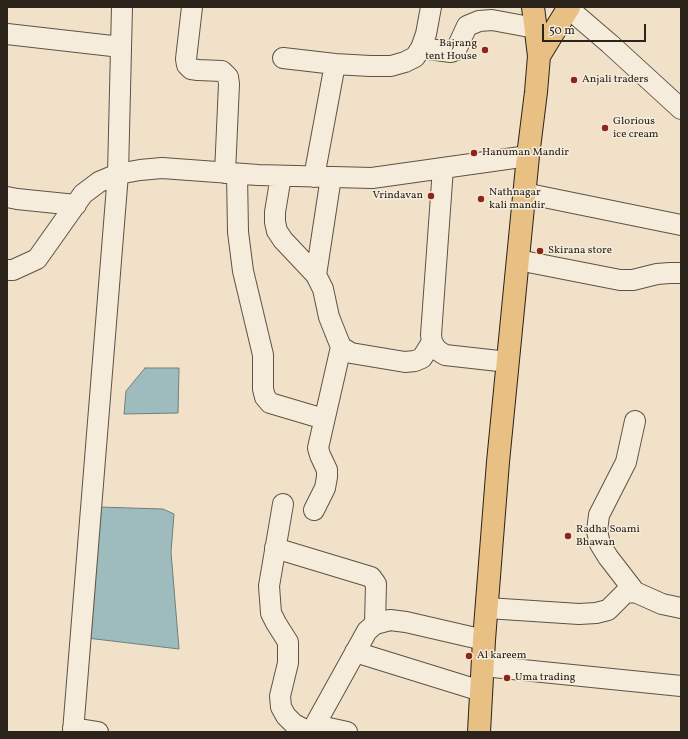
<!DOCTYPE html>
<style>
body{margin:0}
#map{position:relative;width:688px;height:739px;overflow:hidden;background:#f1e1c8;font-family:Vollkorn,serif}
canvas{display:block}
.frame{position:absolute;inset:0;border:8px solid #2c241a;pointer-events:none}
.scale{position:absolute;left:542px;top:24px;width:104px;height:18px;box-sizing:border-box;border:2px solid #2c241a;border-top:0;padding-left:5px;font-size:12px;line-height:14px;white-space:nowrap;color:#2c241a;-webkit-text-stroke:3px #f6ecdb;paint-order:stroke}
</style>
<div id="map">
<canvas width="688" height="739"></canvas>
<div class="frame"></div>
<div class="scale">50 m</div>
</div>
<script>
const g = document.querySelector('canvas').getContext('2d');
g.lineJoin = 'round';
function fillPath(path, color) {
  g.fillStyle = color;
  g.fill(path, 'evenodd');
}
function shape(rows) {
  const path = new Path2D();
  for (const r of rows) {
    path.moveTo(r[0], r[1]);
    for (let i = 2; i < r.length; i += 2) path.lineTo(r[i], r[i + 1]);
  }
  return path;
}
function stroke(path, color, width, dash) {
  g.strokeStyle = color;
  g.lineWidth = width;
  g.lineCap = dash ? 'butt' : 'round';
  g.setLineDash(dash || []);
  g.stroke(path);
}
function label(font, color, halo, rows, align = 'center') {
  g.font = font + ' Vollkorn,serif';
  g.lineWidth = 3;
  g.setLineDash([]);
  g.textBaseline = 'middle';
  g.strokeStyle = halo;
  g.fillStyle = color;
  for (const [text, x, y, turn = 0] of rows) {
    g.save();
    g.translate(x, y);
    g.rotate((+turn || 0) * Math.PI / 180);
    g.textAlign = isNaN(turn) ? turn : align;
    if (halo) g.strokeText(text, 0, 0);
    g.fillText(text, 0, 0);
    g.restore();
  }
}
const water = shape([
 [145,368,179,368,178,413,124,414,126,391,145,368],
 [99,507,163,509,174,514,171,552,179,649,87,638,99,507]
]);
const minor = shape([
 [192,7,186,59,187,65,191,69,198,70,222,71,228,77,229,84,225,173],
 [568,8,610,44,681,109],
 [7,34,121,47],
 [421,48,451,52,456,50,467,26,479,21,492,20,535,28],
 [283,58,335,64,370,66,391,66,405,62,415,57,421,48,426,34,431,7],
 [443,168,431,335,432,342,437,350,445,355,508,362],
 [237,174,238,232,243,271,263,355,263,389,265,397,270,403,324,419],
 [281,176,275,212,275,222,277,231,283,240,316,275,323,289,329,317,341,347,351,353,405,362,415,361,422,358,432,342],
 [314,177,335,64],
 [524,193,681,225],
 [7,197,17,199,76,205],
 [518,260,620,280,633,280,657,274,670,273,681,273],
 [7,270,13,270,37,259,83,194,99,182,118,174,140,170,162,168,258,175,372,178,528,156],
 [316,275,331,177],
 [283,504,269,586,271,613,276,623,288,642,288,663,280,696,281,707,286,716,294,724,309,732],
 [314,510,325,488,327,477,327,470,320,455,318,448,341,347],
 [275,548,371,577,376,584,375,624],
 [635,592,608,557,600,544,597,531,599,515,626,462,635,421],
 [487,608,579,614,596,613,608,610,625,593,635,592,662,604,681,608],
 [355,652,481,691],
 [483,666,681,686],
 [315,725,347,732],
 [73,728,98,732],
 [73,732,118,174,122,7],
 [311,732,367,631,375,624,390,620,406,622,484,640]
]);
const major = shape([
 [539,56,569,7],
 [479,732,484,640,498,462,528,156,536,92,539,56,533,7]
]);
const markers = [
 [485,50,4,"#8f2418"],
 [574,80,4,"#8f2418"],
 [605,128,4,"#8f2418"],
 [474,153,4,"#8f2418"],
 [431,196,4,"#8f2418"],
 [481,199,4,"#8f2418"],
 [540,251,4,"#8f2418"],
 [568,536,4,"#8f2418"],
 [469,656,4,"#8f2418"],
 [507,678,4,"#8f2418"]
];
const poiNames = [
 ["Bajrang",477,44,"right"],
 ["tent House",477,57,"right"],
 ["Anjali traders",582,80],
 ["Glorious",613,122],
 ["ice cream",613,135],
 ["Hanuman Mandir",482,153],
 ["Nathnagar",489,193],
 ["kali mandir",489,206],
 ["Vrindavan",423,196,"right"],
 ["Skirana store",548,251],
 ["Radha Soami",576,530],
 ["Bhawan",576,543],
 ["Al kareem",477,656],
 ["Uma trading",515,678]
];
fillPath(water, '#9ebbbe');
stroke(water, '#707f7c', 1);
stroke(minor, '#5d5346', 22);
stroke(major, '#2c241a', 24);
stroke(minor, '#f6ecdb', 20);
stroke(major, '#e8c084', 22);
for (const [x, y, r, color] of markers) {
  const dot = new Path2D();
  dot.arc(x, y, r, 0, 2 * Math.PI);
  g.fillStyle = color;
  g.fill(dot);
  stroke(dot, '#f6ecdb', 1.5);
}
label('11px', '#2c241a', '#f6ecdb', poiNames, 'left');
</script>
